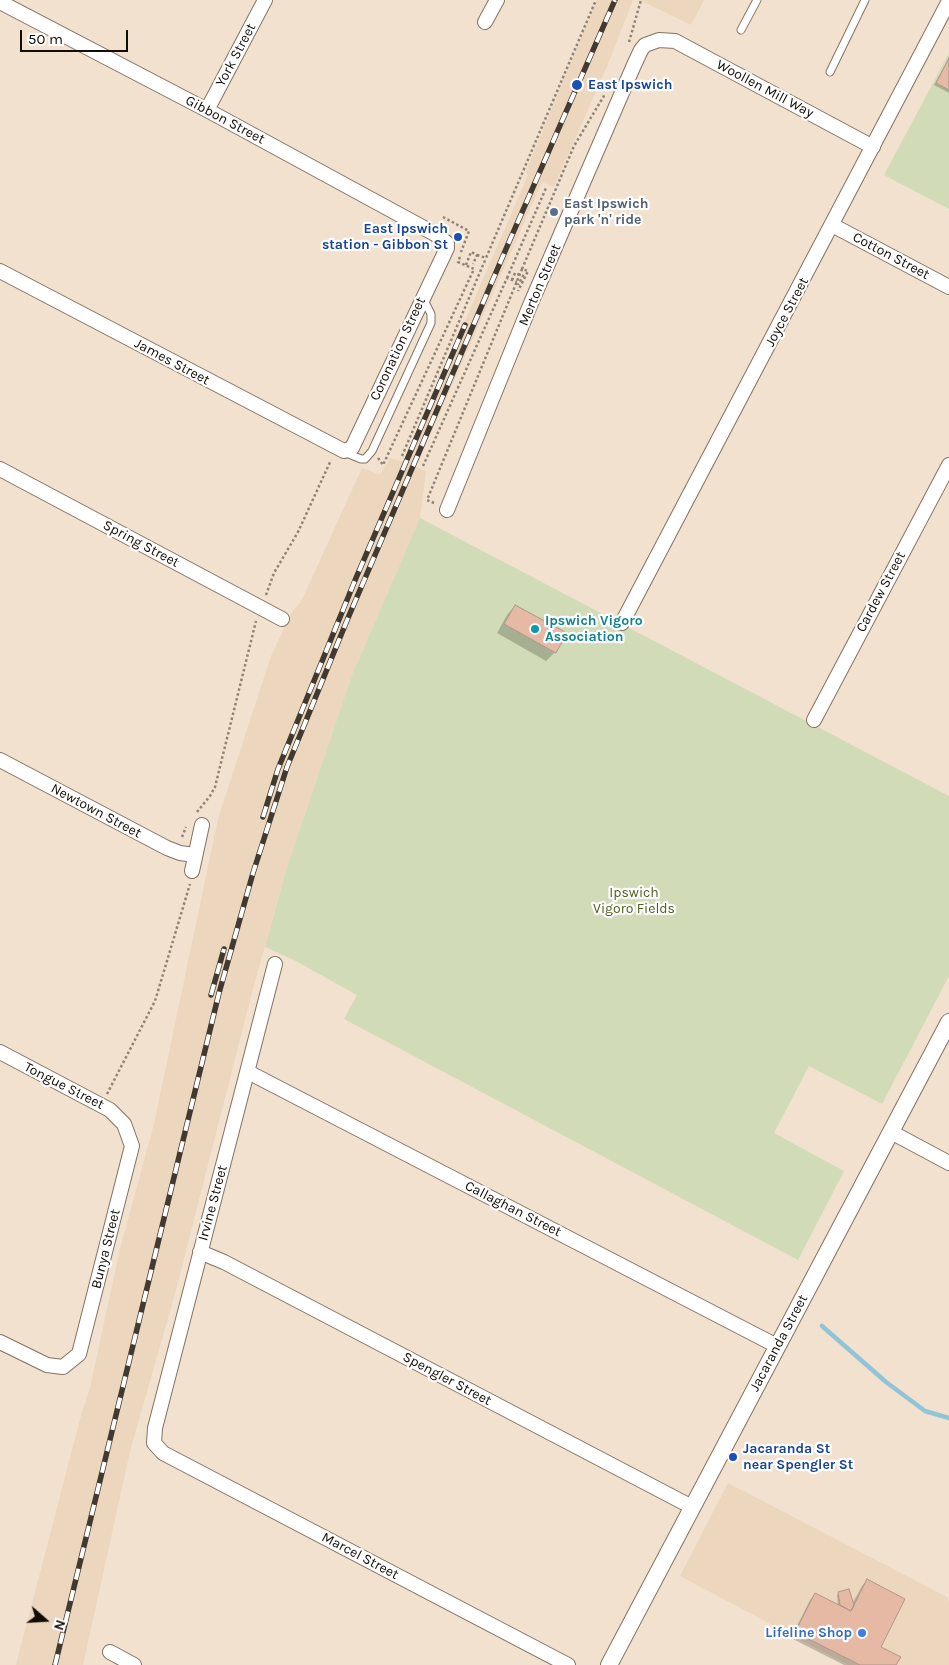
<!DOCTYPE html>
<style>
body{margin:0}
#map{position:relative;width:949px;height:1665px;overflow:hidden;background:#f2e1ce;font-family:Karla,sans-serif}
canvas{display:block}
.north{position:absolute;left:20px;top:1595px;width:50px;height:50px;-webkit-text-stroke:4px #fff;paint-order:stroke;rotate:109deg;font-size:14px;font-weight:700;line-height:20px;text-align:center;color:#120c06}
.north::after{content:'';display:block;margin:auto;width:18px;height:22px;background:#120c06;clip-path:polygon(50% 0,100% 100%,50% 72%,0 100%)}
.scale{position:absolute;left:20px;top:30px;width:108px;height:22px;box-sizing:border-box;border:2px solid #120c06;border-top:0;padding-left:6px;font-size:15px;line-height:18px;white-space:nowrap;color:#120c06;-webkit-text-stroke:4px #fff;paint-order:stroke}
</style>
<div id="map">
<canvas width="949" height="1665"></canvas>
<div class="north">N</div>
<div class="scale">50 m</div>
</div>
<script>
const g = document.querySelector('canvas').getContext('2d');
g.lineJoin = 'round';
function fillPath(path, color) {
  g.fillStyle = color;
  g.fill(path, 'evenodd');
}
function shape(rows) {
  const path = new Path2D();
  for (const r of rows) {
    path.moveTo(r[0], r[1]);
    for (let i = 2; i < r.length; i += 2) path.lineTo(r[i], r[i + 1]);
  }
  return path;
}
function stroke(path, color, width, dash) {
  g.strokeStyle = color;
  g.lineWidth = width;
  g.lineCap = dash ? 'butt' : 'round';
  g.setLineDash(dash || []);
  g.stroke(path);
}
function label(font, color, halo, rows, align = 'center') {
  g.font = font + ' Karla,sans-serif';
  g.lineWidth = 4.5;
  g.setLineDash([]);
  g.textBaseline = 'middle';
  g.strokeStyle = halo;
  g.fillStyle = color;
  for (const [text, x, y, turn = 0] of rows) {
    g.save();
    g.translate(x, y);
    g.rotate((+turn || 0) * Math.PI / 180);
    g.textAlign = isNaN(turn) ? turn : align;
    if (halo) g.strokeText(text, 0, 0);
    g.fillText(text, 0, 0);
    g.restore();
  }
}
const built = shape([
 [597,0,633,0,608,64,554,187,542,182,416,467,426,471,420,518,352,675,286,870,250,1000,176,1290,130,1451,83,1665,16,1665,82,1412,90,1388,120,1249,154,1124,218,819,271,656,292,612,301,602,362,468,380,475,390,458,404,462,528,175,525,173],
 [640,0,704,0,691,25],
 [728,1483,947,1597,949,1602,949,1665,848,1665,680,1576]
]);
const green = shape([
 [949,53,949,209,884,175],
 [420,518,949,796,949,976,882,1104,809,1066,774,1133,844,1171,798,1260,344,1019,357,995,294,960,265,947,286,870,352,675]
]);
const shadow = shape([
 [949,58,949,93,934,85],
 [515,606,555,652,546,661,497,633,507,615],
 [867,1580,879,1647,895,1665,844,1665,791,1638,810,1600,815,1594,838,1606,837,1595,839,1593,852,1604,862,1586]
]);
const stream = shape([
 [822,1326,886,1382,925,1411,949,1418]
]);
const building = shape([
 [949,58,949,90,936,83,949,58],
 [515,605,567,633,556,653,504,624,515,605],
 [867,1579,905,1599,881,1647,901,1657,896,1665,860,1665,795,1632,815,1593,851,1611,867,1579],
 [849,1589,854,1605,851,1611,840,1605,838,1592,849,1589]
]);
const path = shape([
 [629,42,641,0],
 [443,217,469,231,461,252],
 [477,255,486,258,596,0],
 [466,265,471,252,477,255,473,264],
 [522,269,574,146,605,94],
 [507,278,546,188],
 [402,456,486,258],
 [378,458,383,465,474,269,458,262,460,257],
 [423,466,507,278,517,282],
 [434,503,427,500,522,269,528,271,518,291],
 [266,595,274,573,298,532,331,460],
 [197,812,210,796,215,787,256,621],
 [182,837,186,827],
 [107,1094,155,1001,190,884]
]);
const service = shape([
 [741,30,757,0],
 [830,72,865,0],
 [344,452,361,459,365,459,372,451,431,323,431,314,423,298]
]);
const minor = shape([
 [0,2,207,110,435,234,447,243,447,248,352,448,344,451,0,271],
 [485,22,497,0],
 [207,110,265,0],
 [832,225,949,287],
 [0,469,282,619],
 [447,510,531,303,634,65,641,50,645,45,659,40,675,41,873,147],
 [622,623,949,1],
 [814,720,949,465],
 [0,760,167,848,180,853,195,855],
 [192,871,202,825],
 [275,964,155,1428,154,1443,163,1453,568,1665],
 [0,1052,110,1110,124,1124,132,1146,79,1354,63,1367,47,1365,0,1342],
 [248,1072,777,1346],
 [891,1132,949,1163],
 [200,1252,224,1262,692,1507],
 [110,1652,134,1665]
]);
const tertiary = shape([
 [609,1665,949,1022]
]);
const rail = shape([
 [263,817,278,769,356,578,465,325],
 [211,995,224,949],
 [55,1665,219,993,253,873,287,767,348,618,509,242,615,0]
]);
const pathBridge = shape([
 [512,280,515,273,523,276,518,285]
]);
const markers = [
 [577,85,6,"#1a4fb4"],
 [554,212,5,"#5c6f8a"],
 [458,237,5,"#1a4fb4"],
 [535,629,5,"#0f9aa8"],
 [733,1457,5,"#1a4fb4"],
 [862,1633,5,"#3f7fe0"]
];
const streetNames = [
 ["York Street",236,55,-62],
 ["Woollen Mill Way",765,89,28],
 ["Gibbon Street",225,120,28],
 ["Cotton Street",891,256,28],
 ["Merton Street",540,285,-67],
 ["Joyce Street",787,312,-62],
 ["Coronation Street",398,349,-65],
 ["James Street",172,362,28],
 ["Spring Street",141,544,28],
 ["Cardew Street",881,592,-62],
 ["Newtown Street",96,811,28],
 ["Tongue Street",64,1086,27],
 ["Irvine Street",213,1203,-75],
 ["Callaghan Street",513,1209,27],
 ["Bunya Street",106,1249,-76],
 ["Jacaranda Street",779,1343,-62],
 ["Spengler Street",447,1379,28],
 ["Marcel Street",360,1556,28]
];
const transitNames = [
 ["East Ipswich",588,85],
 ["East Ipswich",448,229,"right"],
 ["station - Gibbon St",448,245,"right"],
 ["Jacaranda St",743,1449],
 ["near Spengler St",743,1465]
];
const serviceNames = [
 ["East Ipswich",564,204],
 ["park 'n' ride",564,220]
];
const cultureNames = [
 ["Ipswich Vigoro",545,621],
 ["Association",545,637]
];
const parkNames = [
 ["Ipswich",634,893],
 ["Vigoro Fields",634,909]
];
const shopNames = [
 ["Lifeline Shop",852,1633]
];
fillPath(built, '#ecd6bd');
fillPath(green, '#d1dbb7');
fillPath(shadow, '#0003');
stroke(stream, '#91c4d7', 4.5);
fillPath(building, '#e6b9a5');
stroke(building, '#ae978d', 1);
stroke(service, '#827362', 9);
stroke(minor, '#827362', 16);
stroke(tertiary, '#827362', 18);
stroke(path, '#8f8375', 2.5, [2.5, 2.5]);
stroke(service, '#fff', 7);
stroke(minor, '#fff', 14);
stroke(tertiary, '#fff', 16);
stroke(rail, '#423a31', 5.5);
stroke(rail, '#fff', 4, [11]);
stroke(pathBridge, '#8f8375', 2.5, [2.5, 2.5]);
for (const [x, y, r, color] of markers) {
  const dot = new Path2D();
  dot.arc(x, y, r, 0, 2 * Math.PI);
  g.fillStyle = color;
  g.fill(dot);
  stroke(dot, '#fff', 2);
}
label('14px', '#120c06', '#fff', streetNames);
label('bold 14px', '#164399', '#fff', transitNames, 'left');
label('bold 14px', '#4e5e75', '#fff', serviceNames, 'left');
label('bold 14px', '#0d838f', '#fff', cultureNames, 'left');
label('14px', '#505d1d', '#fff', parkNames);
label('bold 14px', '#366cbe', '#fff', shopNames, 'right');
</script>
